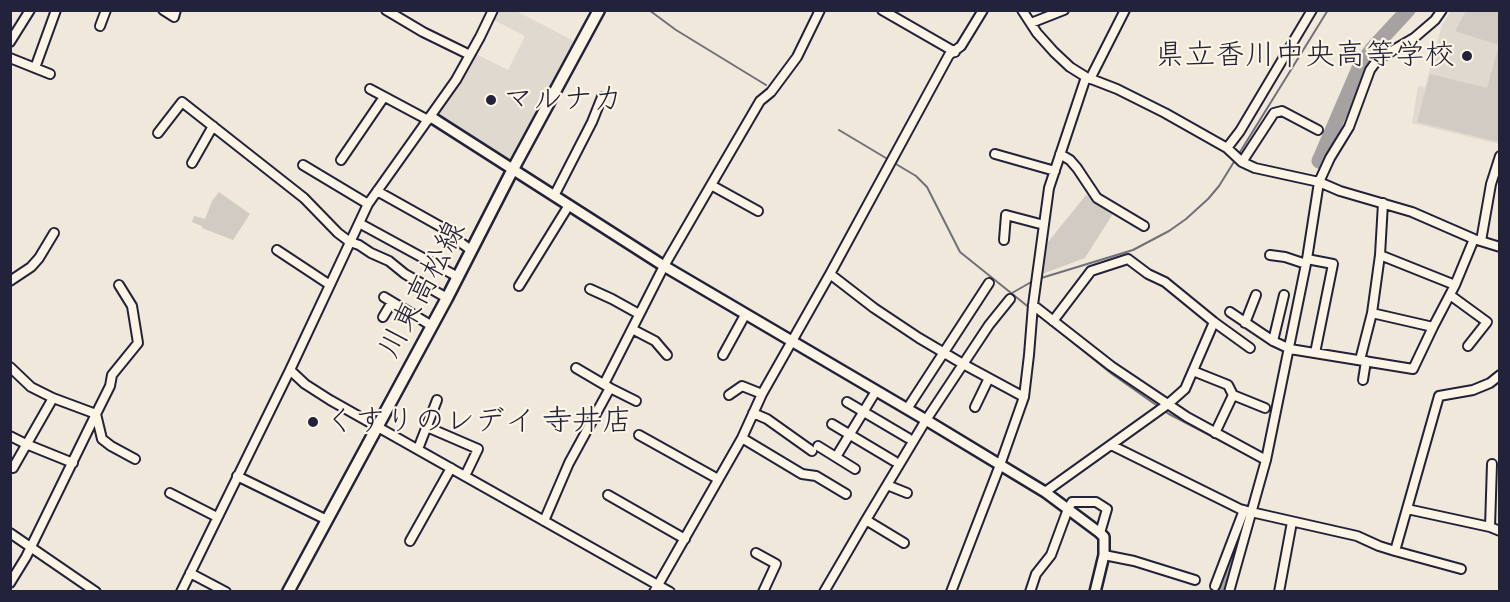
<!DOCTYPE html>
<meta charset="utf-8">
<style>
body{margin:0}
#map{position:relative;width:1510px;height:602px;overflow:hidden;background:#efe8db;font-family:Caveat,sans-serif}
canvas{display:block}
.frame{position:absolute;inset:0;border:12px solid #22223b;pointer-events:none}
</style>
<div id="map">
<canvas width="1510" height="602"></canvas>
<div class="frame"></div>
</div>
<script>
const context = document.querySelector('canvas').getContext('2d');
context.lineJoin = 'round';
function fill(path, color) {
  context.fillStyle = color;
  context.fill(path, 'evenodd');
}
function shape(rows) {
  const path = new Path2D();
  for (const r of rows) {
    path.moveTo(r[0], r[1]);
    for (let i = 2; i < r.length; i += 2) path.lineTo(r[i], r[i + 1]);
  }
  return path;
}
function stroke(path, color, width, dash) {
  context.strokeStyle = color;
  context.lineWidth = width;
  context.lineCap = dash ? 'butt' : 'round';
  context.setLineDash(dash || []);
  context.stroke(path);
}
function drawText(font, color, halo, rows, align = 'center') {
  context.font = font + ' Caveat,"Klee One",sans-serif';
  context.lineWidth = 4.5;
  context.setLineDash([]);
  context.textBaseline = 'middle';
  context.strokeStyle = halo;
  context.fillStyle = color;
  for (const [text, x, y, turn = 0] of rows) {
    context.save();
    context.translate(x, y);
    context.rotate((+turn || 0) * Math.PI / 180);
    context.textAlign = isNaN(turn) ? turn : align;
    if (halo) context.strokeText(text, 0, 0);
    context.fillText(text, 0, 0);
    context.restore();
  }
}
const built = shape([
 [496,11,516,11,578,43,514,160,508,161,440,117,440,111,474,53,508,70,525,36,492,19],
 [1451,11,1499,11,1499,144,1412,123,1418,86,1425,87,1442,25]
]);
const green = shape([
 [1466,11,1499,11,1499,45,1455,31],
 [1499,45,1499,142,1417,122,1430,74,1487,88],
 [219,192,250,214,233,240,202,228,202,226,192,222,194,216,205,219,212,201],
 [1086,195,1114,212,1085,258,1042,274,1044,247]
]);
const stream = shape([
 [649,10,676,30,766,85],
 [839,130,916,176,927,187,960,252,1031,309],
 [1038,279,1133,250,1169,231,1186,219,1208,199,1219,186,1328,10],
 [1012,293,1033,281],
 [1036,313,1112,374,1169,414,1257,460],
 [865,513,881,487],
 [854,532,860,524],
 [821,590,851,537]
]);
const river = shape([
 [1319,161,1360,66,1372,49,1408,10],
 [1224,592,1247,515]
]);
const minor = shape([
 [163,10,174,17,176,10],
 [386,10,423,32,470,55],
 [882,10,955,52],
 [1022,10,1037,33,1054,52,1070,67,1086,77,1117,89,1165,113,1227,148,1242,162,1255,168,1319,182,1340,191,1412,212,1474,239,1500,247],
 [1031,23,1064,10],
 [100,26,106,10],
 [10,42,30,10],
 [10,58,50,74],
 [35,68,56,10],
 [1090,79,1125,10],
 [370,89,428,120],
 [158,133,182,102,304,198,338,233,350,242,359,245,371,253,389,261,405,274,447,298],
 [1227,148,1240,131,1312,10],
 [995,154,1055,171],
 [1060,154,1070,160,1077,168,1097,198,1144,226],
 [341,160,384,97],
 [1242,162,1274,113,1282,111,1318,130],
 [192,163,213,126],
 [303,165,368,204],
 [711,185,758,211],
 [377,191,452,233,457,240,471,250],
 [554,196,592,122,602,97],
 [359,223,458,277],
 [1004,240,1006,215,1044,225],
 [1481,241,1491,184,1500,156],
 [277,250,330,285],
 [1270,255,1285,257,1306,264],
 [1380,255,1455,285],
 [1307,259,1333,264,1315,353],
 [830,274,874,308,919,338,963,364,1024,397],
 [10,281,31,267,39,258,54,233],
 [519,286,569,205],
 [590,289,612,299,639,314],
 [1450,295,1487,322,1468,346],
 [384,297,432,326],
 [1033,305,1111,366,1187,417,1266,460],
 [1230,312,1273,341,1290,349,1413,369,1433,327,1455,285,1474,239],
 [1372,313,1433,327],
 [383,317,392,302],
 [1053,321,1091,271,1128,259,1148,274,1165,282,1214,322,1250,348],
 [1245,323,1256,295],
 [632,329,655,341,667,355],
 [1273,341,1284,295],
 [723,355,745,315],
 [1360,360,1372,313,1380,255,1383,203],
 [10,367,31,387,53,398],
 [576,368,610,388,636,401],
 [290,370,305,384,330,400,670,592],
 [1193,371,1228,385,1233,395,1265,408],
 [1363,380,1366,361],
 [604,384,664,266,711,185,760,101,771,92,797,57,820,10],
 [729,395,742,386,762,394],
 [847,402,908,438],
 [975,407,989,378],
 [907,409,989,283],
 [753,413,767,419,812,451],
 [96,414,102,439,111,446,135,459],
 [832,424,894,461],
 [427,427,478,449,465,476],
 [1215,433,1233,395],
 [639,435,718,479],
 [10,436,26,444,73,463],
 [742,438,802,474,816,476,846,494],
 [1111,445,1240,509,1251,512,1357,536,1379,546,1395,551,1439,396,1473,390,1490,383,1500,375],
 [818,446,855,469],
 [418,449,437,400],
 [836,457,876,391],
 [10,467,13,468,53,398,96,414,110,386,112,375,138,343,132,306,119,285],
 [237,476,327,520],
 [887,485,907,493],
 [1045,492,1168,404,1185,389,1214,322],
 [170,493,217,517],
 [608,495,685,539],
 [1407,509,1490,527,1500,531],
 [866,520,904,543],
 [544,521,569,463,610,388],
 [1490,527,1492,464],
 [10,533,96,592],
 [410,541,451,468],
 [1395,551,1461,569],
 [756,553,776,564,763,592],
 [1104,555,1134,561,1195,580],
 [190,573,226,592],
 [10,583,26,557,96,414],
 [1215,586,1244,510],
 [181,592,290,370,368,204,456,80,480,37,493,10],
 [654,592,742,438,762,394,830,274,949,55,961,46,983,10],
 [824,592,866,520,926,420,989,325,1010,299],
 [951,592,1000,465,1024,397,1029,355,1033,305,1049,188,1086,77],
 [1030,592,1036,574,1051,555,1068,509,1072,502,1096,502,1107,509,1100,533],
 [1229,592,1266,460,1307,259,1319,182,1330,158,1349,127,1370,70,1378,59,1414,38,1435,20,1442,10],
 [1279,592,1292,522]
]);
const tertiary = shape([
 [431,117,664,266,926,420,1045,492,1100,533,1104,537,1104,555,1095,592]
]);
const secondary = shape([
 [288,592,447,298,513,169,599,10]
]);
const markers = [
 [1467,56,6,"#22223b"],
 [491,100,6,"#22223b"],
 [313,422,6,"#22223b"]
];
const poiNames = [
 ["県立香川中央高等学校",1455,56,"right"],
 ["マルナカ",503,100],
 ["くすりのレデイ 寺井店",325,422]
];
const streetNames = [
 ["川東高松線",423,290,-62]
];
fill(built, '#e0d9cf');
fill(green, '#d1cbc3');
stroke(stream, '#716f79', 2);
stroke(river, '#a6a2a2', 15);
stroke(minor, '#22223b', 12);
stroke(tertiary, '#22223b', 14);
stroke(secondary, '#22223b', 15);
stroke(minor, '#fcf5e5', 8);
stroke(tertiary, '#fcf5e5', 9);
stroke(secondary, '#fcf5e5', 10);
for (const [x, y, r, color] of markers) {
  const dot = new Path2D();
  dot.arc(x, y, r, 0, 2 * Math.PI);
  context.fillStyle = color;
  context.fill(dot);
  stroke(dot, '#fcf5e5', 2);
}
drawText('30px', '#22223b', '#fcf5e5', poiNames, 'left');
drawText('30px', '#22223b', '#fcf5e5', streetNames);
</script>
